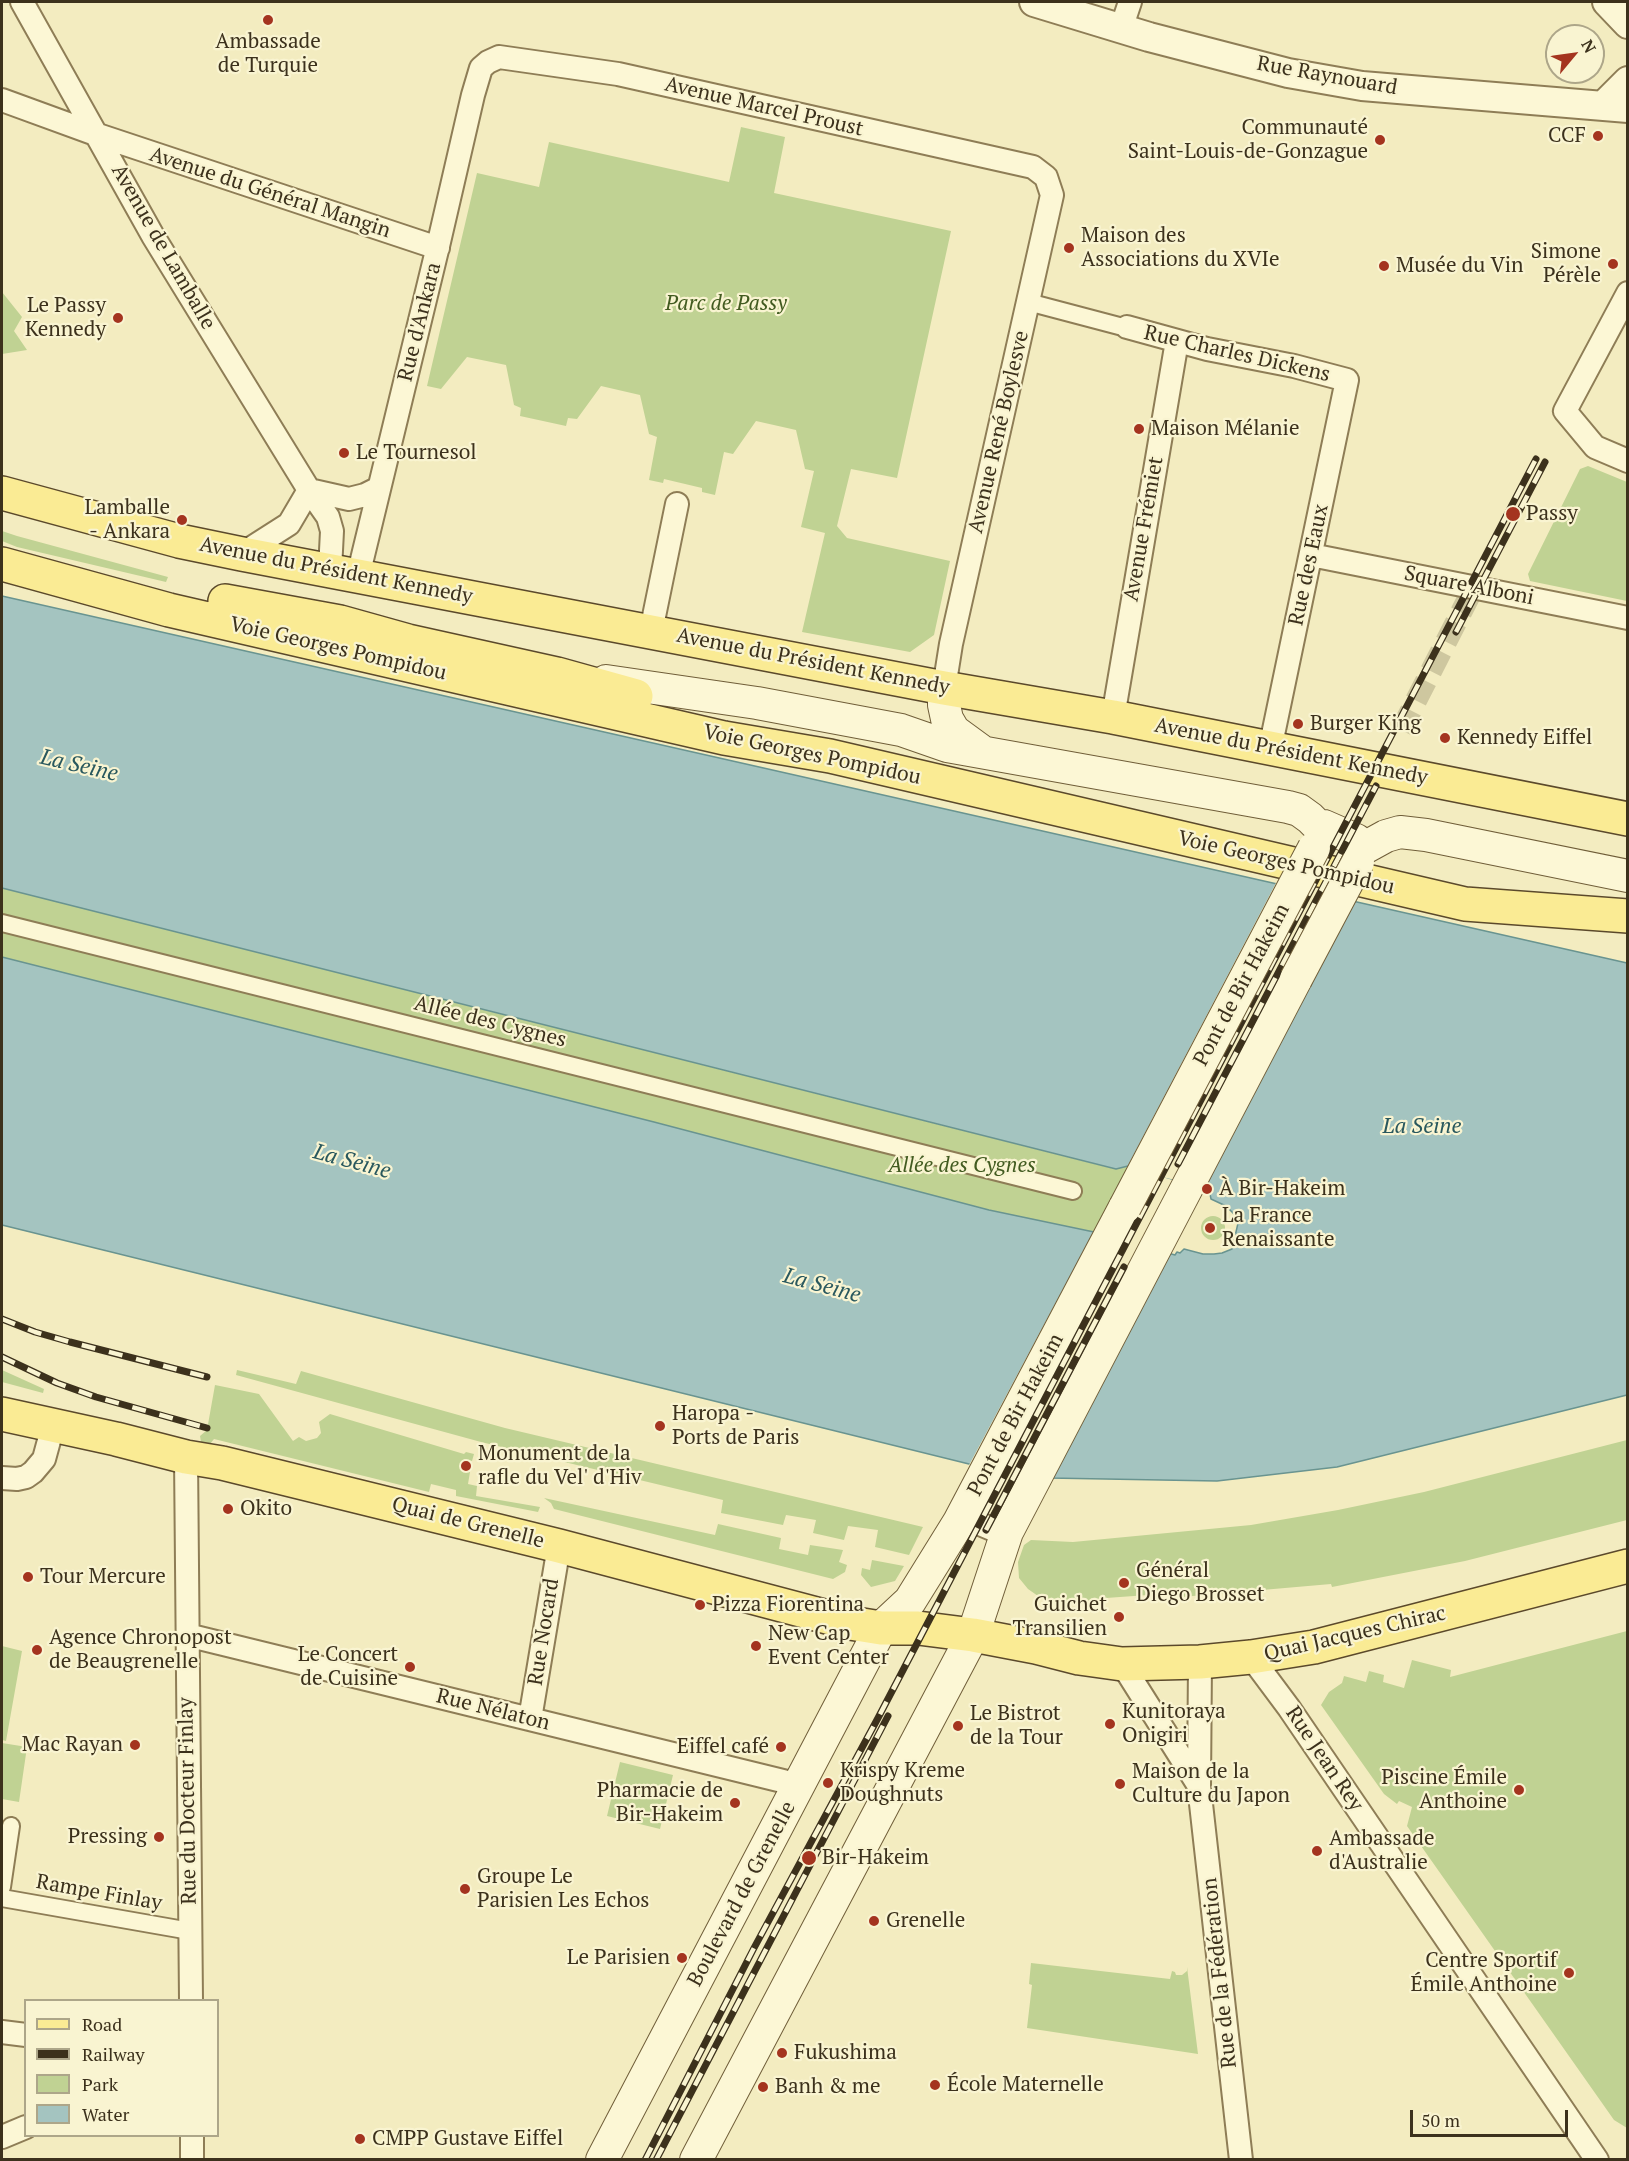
<!DOCTYPE html>
<meta charset="utf-8">
<style>
body{margin:0}
#map{position:relative;width:1629px;height:2161px;overflow:hidden;background:#f3ecc0;font-family:"PT Serif",serif}
canvas{display:block}
.frame{position:absolute;inset:0;border:3px solid #3c311c;pointer-events:none}
.legend{position:absolute;left:24px;top:1999px;width:195px;height:138px;box-sizing:border-box;background:#f9f4d1;border:2px solid #ada689;margin:0;padding:8px 10px;list-style:none;font-size:18px;color:#3c311c}
.legend li{display:flex;align-items:center;gap:12px;height:30px}
.legend b{width:30px;border:2px solid #ada689}
.north{position:absolute;left:1545px;top:24px;width:60px;height:60px;box-sizing:border-box;background:#f9f4d1;border:2px solid #ada689;border-radius:50%;rotate:61deg;font-size:16px;font-weight:700;line-height:24px;text-align:center;color:#3c311c}
.north::after{content:'';display:block;margin:auto;width:21px;height:27px;background:#a4341f;clip-path:polygon(50% 0,100% 100%,50% 72%,0 100%)}
.scale{position:absolute;left:1410px;top:2110px;width:158px;height:27px;box-sizing:border-box;border:3px solid #3c311c;border-top:0;padding-left:8px;font-size:18px;line-height:21px;white-space:nowrap;color:#3c311c;-webkit-text-stroke:4px #f9f4d1;paint-order:stroke}
</style>
<div id="map">
<canvas width="1629" height="2161"></canvas>
<div class="frame"></div>
<ul class="legend">
<li><b style="height:8px;background:#faeb94"></b>Road</li>
<li><b style="height:8px;background:#3c311c"></b>Railway</li>
<li><b style="height:16px;background:#c0d293"></b>Park</li>
<li><b style="height:16px;background:#a4c4c0"></b>Water</li>
</ul>
<div class="north">N</div>
<div class="scale">50 m</div>
</div>
<script>
const context = document.querySelector('canvas').getContext('2d');
context.lineJoin = 'round';
function fill(path, color) {
  context.fillStyle = color;
  context.fill(path, 'evenodd');
}
function shape(rows) {
  const path = new Path2D();
  for (const r of rows) {
    if (r.length === 3) {
      path.moveTo(r[0] + r[2], r[1]);
      path.arc(r[0], r[1], r[2], 0, 2 * Math.PI);
      continue;
    }
    path.moveTo(r[0], r[1]);
    for (let i = 2; i < r.length; i += 2) path.lineTo(r[i], r[i + 1]);
  }
  return path;
}
function stroke(path, color, width, dash) {
  context.strokeStyle = color;
  context.lineWidth = width;
  context.lineCap = dash ? 'butt' : 'round';
  context.setLineDash(dash || []);
  context.stroke(path);
}
function drawText(font, color, halo, rows, align = 'center') {
  context.font = font + ' "PT Serif",serif';
  context.lineWidth = 4.5;
  context.setLineDash([]);
  context.textBaseline = 'middle';
  context.strokeStyle = halo;
  context.fillStyle = color;
  for (const [text, x, y, turn = 0] of rows) {
    context.save();
    context.translate(x, y);
    context.rotate((+turn || 0) * Math.PI / 180);
    context.textAlign = isNaN(turn) ? turn : align;
    if (halo) context.strokeText(text, 0, 0);
    context.fillText(text, 0, 0);
    context.restore();
  }
}
const green = shape([
 [741,127,785,137,774,193,951,231,897,478,851,469,837,526,847,538,950,561,934,635,910,652,802,632,825,533,801,527,814,471,805,469,796,430,756,421,733,454,724,452,715,495,702,492,702,488,664,479,663,483,649,480,657,437,649,434,640,395,601,386,577,419,568,418,566,426,520,416,521,408,514,405,506,365,467,357,441,389,427,386,477,173,539,187,549,142,729,182],
 [2,292,22,317,14,331,27,350,2,354],
 [1588,466,1627,482,1627,601,1530,581,1528,574,1580,469],
 [2,531,17,536,168,577,166,582,17,547,2,541],
 [2,888,1115,1169,1128,1166,1094,1232,989,1210,654,1122,2,957],
 [1213,1228,12],
 [2,1370,44,1389,43,1393,2,1382],
 [237,1370,296,1384,301,1371,505,1428,923,1527,909,1555,875,1547,878,1530,848,1526,844,1540,813,1533,816,1520,786,1515,783,1525,721,1513,723,1500,481,1442,236,1375],
 [215,1385,259,1394,293,1441,299,1437,306,1441,317,1438,321,1433,319,1422,330,1414,464,1454,466,1452,474,1454,472,1461,464,1459,462,1469,470,1472,468,1484,477,1486,476,1496,540,1507,538,1512,456,1496,456,1490,431,1484,429,1492,214,1439,210,1444,205,1444,201,1442,200,1436,207,1430],
 [1627,1440,1627,1520,1465,1561,1332,1587,1331,1584,1170,1598,1162,1594,1106,1598,1074,1603,1055,1601,1038,1596,1028,1589,1019,1578,1018,1562,1024,1545,1031,1540,1073,1542,1251,1525,1338,1510,1424,1492],
 [544,1498,715,1535,718,1524,781,1538,779,1549,808,1555,810,1545,843,1550,839,1562,847,1565,845,1572,833,1579,554,1509,551,1503],
 [872,1560,904,1566,895,1581,871,1587,861,1575,862,1568,870,1570],
 [1627,1631,1628,1631,1627,2128,1614,2120,1407,1826,1412,1807,1399,1801,1397,1804,1384,1794,1321,1705,1329,1692,1342,1683,1344,1676,1366,1682,1369,1671,1384,1675,1383,1682,1404,1688,1412,1660,1451,1670,1450,1677],
 [2,1646,22,1651,6,1741,2,1740],
 [2,1743,27,1747,19,1802,2,1799],
 [620,1762,673,1775,660,1829,607,1816],
 [1031,1963,1170,1979,1172,1971,1175,1972,1176,1975,1182,1975,1187,1971,1187,1967,1198,2054,1027,2028,1032,1985,1029,1984]
]);
const water = shape([
 [2,596,1627,963,1627,1395,1337,1467,1217,1481,1049,1478,969,1464,2,1225,2,957,654,1122,989,1210,1094,1232,1175,1255,1177,1252,1180,1253,1184,1249,1203,1254,1214,1254,1222,1253,1232,1249,1239,1219,1226,1206,1211,1199,1210,1194,1207,1193,1209,1190,1128,1166,1116,1169,2,888,2,596]
]);
const pier = shape([
 [1277,881,1355,899,1202,1186,1126,1169],
 [1095,1229,1170,1251,1048,1481,968,1467]
]);
const minorTunnel = shape([
 [1401,730,1474,587]
]);
const pedestrian = shape([
 [1028,302,1119,326],
 [2,923,1073,1191],
 [2,1887,11,1826],
 [2,1898,190,1931]
]);
const minor = shape([
 [22,2,153,236,309,490,328,517,332,531,330,570],
 [1121,29,1130,2],
 [2,100,98,135,438,248],
 [1628,293,1565,411,1595,447,1628,461],
 [1127,327,1207,349,1294,366,1347,380,1270,749],
 [242,554,289,524,309,490,349,499,365,495,379,488],
 [1311,555,1628,618],
 [358,576,439,242,473,95,481,68,488,62,499,57,618,74,1033,167,1046,177,1052,195,951,644,944,688],
 [651,631,677,504],
 [1113,717,1177,341],
 [186,1457,191,2000],
 [2,1478,17,1479,26,1477,33,1472,44,1459,53,1426],
 [959,1522,973,1521,992,1529,1007,1532],
 [187,1635,799,1785],
 [1251,1657,1289,1708,1597,2160],
 [1200,1662,1199,1786,1241,2160],
 [1122,1664,1199,1786],
 [530,1719,559,1546],
 [2,2032,26,2035],
 [192,2136,192,2160],
 [2,2137,26,2127]
]);
const tertiary = shape([
 [1034,2,1149,37,1288,73,1362,86,1628,108],
 [1607,2,1628,24],
 [1603,106,1628,81]
]);
const secondary = shape([
 [606,681,757,703,901,730,947,746,1288,807,1299,810,1310,818,1318,826],
 [944,688,944,705,947,719,954,731,980,750],
 [1318,826,1324,826,1356,840,1366,847],
 [1366,847,1386,836,1400,832,1426,835,1628,876],
 [602,2160,881,1628,910,1601,959,1522,1125,1207],
 [696,2160,973,1635,1007,1532,1296,979]
]);
const primary = shape([
 [2,493,179,541,242,554,944,688,1113,717,1628,819],
 [2,564,169,610,724,738,830,756,1465,904,1628,916],
 [225,601,340,622,408,641,557,674,636,696],
 [2,1414,116,1439,186,1457,222,1463,559,1546,850,1623,881,1628,918,1628,973,1635,1036,1647,1079,1658,1122,1664,1200,1662,1251,1657,1314,1647,1628,1566]
]);
const rail = shape([
 [1456,632,1545,462],
 [1178,1164,1376,786],
 [2,1319,35,1332,70,1342,207,1377],
 [2,1357,57,1383,96,1397,207,1428],
 [986,1530,1124,1267],
 [645,2160,754,1948,878,1718,1536,459],
 [656,2160,888,1716]
]);
const secondaryBridge = shape([
 [1296,979,1358,862],
 [1125,1207,1314,848]
]);
const markers = [
 [268,20,6,"#a4341f"],
 [1598,136,6,"#a4341f"],
 [1380,140,6,"#a4341f"],
 [1069,248,6,"#a4341f"],
 [1613,264,6,"#a4341f"],
 [1384,266,6,"#a4341f"],
 [118,318,6,"#a4341f"],
 [1139,429,6,"#a4341f"],
 [344,453,6,"#a4341f"],
 [1513,514,8,"#a4341f"],
 [182,520,6,"#a4341f"],
 [1298,724,6,"#a4341f"],
 [1445,738,6,"#a4341f"],
 [1207,1189,6,"#a4341f"],
 [1210,1228,6,"#a4341f"],
 [660,1426,6,"#a4341f"],
 [466,1466,6,"#a4341f"],
 [228,1509,6,"#a4341f"],
 [28,1577,6,"#a4341f"],
 [1124,1583,6,"#a4341f"],
 [700,1605,6,"#a4341f"],
 [1119,1617,6,"#a4341f"],
 [756,1646,6,"#a4341f"],
 [37,1650,6,"#a4341f"],
 [410,1667,6,"#a4341f"],
 [1110,1724,6,"#a4341f"],
 [958,1726,6,"#a4341f"],
 [135,1745,6,"#a4341f"],
 [781,1747,6,"#a4341f"],
 [828,1783,6,"#a4341f"],
 [1120,1784,6,"#a4341f"],
 [1519,1790,6,"#a4341f"],
 [735,1803,6,"#a4341f"],
 [159,1837,6,"#a4341f"],
 [1317,1851,6,"#a4341f"],
 [809,1858,8,"#a4341f"],
 [465,1889,6,"#a4341f"],
 [874,1921,6,"#a4341f"],
 [682,1958,6,"#a4341f"],
 [1569,1973,6,"#a4341f"],
 [782,2053,6,"#a4341f"],
 [935,2085,6,"#a4341f"],
 [763,2087,6,"#a4341f"],
 [360,2139,6,"#a4341f"]
];
const poiNames = [
 ["Ambassade",268,42,"center"],
 ["de Turquie",268,66,"center"],
 ["Communauté",1368,128,"right"],
 ["Saint-Louis-de-Gonzague",1368,152,"right"],
 ["CCF",1586,136,"right"],
 ["Maison des",1081,236],
 ["Associations du XVIe",1081,260],
 ["Simone",1601,252,"right"],
 ["Pérèle",1601,276,"right"],
 ["Musée du Vin",1396,266],
 ["Le Passy",106,306,"right"],
 ["Kennedy",106,330,"right"],
 ["Maison Mélanie",1151,429],
 ["Le Tournesol",356,453],
 ["Lamballe",170,508,"right"],
 ["- Ankara",170,532,"right"],
 ["Passy",1526,514],
 ["Burger King",1310,724],
 ["Kennedy Eiffel",1457,738],
 ["À Bir-Hakeim",1219,1189],
 ["La France",1222,1216],
 ["Renaissante",1222,1240],
 ["Haropa -",672,1414],
 ["Ports de Paris",672,1438],
 ["Monument de la",478,1454],
 ["rafle du Vel' d'Hiv",478,1478],
 ["Okito",240,1509],
 ["Général",1136,1571],
 ["Diego Brosset",1136,1595],
 ["Tour Mercure",40,1577],
 ["Pizza Fiorentina",712,1605],
 ["Guichet",1107,1605,"right"],
 ["Transilien",1107,1629,"right"],
 ["New Cap",768,1634],
 ["Event Center",768,1658],
 ["Agence Chronopost",49,1638],
 ["de Beaugrenelle",49,1662],
 ["Le Concert",398,1655,"right"],
 ["de Cuisine",398,1679,"right"],
 ["Kunitoraya",1122,1712],
 ["Onigiri",1122,1736],
 ["Le Bistrot",970,1714],
 ["de la Tour",970,1738],
 ["Mac Rayan",123,1745,"right"],
 ["Eiffel café",769,1747,"right"],
 ["Krispy Kreme",840,1771],
 ["Doughnuts",840,1795],
 ["Maison de la",1132,1772],
 ["Culture du Japon",1132,1796],
 ["Piscine Émile",1507,1778,"right"],
 ["Anthoine",1507,1802,"right"],
 ["Pharmacie de",723,1791,"right"],
 ["Bir-Hakeim",723,1815,"right"],
 ["Pressing",147,1837,"right"],
 ["Ambassade",1329,1839],
 ["d'Australie",1329,1863],
 ["Bir-Hakeim",822,1858],
 ["Groupe Le",477,1877],
 ["Parisien Les Echos",477,1901],
 ["Grenelle",886,1921],
 ["Le Parisien",670,1958,"right"],
 ["Centre Sportif",1557,1961,"right"],
 ["Émile Anthoine",1557,1985,"right"],
 ["Fukushima",794,2053],
 ["École Maternelle",947,2085],
 ["Banh & me",775,2087],
 ["CMPP Gustave Eiffel",372,2139]
];
const streetNames = [
 ["Rue Raynouard",1327,76,10],
 ["Avenue Marcel Proust",764,107,13],
 ["Avenue du Général Mangin",270,193,18],
 ["Avenue de Lamballe",163,247,60],
 ["Rue d'Ankara",420,322,-76],
 ["Rue Charles Dickens",1237,354,13],
 ["Avenue René Boylesve",999,432,-77],
 ["Avenue Frémiet",1144,529,-80],
 ["Rue des Eaux",1309,565,-78],
 ["Avenue du Président Kennedy",336,571,11],
 ["Square Alboni",1469,586,11],
 ["Voie Georges Pompidou",338,649,13],
 ["Avenue du Président Kennedy",813,662,11],
 ["Avenue du Président Kennedy",1291,752,11],
 ["Voie Georges Pompidou",812,755,12],
 ["Voie Georges Pompidou",1286,863,13],
 ["Pont de Bir Hakeim",1242,985,-62],
 ["Allée des Cygnes",490,1022,14],
 ["Pont de Bir Hakeim",1016,1415,-62],
 ["Quai de Grenelle",468,1523,14],
 ["Rue Nocard",544,1632,-81],
 ["Quai Jacques Chirac",1355,1634,-13],
 ["Rue Nélaton",493,1710,14],
 ["Rue Jean Rey",1324,1759,56],
 ["Rue du Docteur Finlay",188,1801,-91],
 ["Rampe Finlay",99,1893,10],
 ["Boulevard de Grenelle",742,1894,-62],
 ["Rue de la Fédération",1220,1973,-96]
];
const parkNames = [
 ["Parc de Passy",726,304],
 ["Allée des Cygnes",962,1166]
];
const waterNames = [
 ["La Seine",79,766,13],
 ["La Seine",1422,1127],
 ["La Seine",352,1162,15],
 ["La Seine",822,1286,15]
];
fill(green, '#c0d293');
fill(water, '#a4c4c0');
stroke(water, '#699490', 1.5);
fill(pier, '#f3ecc0');
stroke(minorTunnel, '#cec79f', 22, [22, 11]);
stroke(pedestrian, '#8e7d56', 20);
stroke(minor, '#8e7d56', 26);
stroke(tertiary, '#8e7d56', 32);
stroke(secondary, '#705e39', 34);
stroke(primary, '#5b492b', 36);
stroke(pedestrian, '#fcf7d5', 16);
stroke(minor, '#fcf7d5', 22);
stroke(tertiary, '#fcf7d5', 28);
stroke(secondary, '#fcf7d5', 32);
stroke(primary, '#faeb94', 33);
stroke(rail, '#3c311c', 7);
stroke(rail, '#f9f4d1', 4.5, [14]);
stroke(secondaryBridge, '#705e39', 34, []);
stroke(secondaryBridge, '#fcf7d5', 32);
for (const [x, y, r, color] of markers) {
  const dot = new Path2D();
  dot.arc(x, y, r, 0, 2 * Math.PI);
  context.fillStyle = color;
  context.fill(dot);
  stroke(dot, '#f9f4d1', 2);
}
drawText('21px', '#3c311c', '#f9f4d1', poiNames, 'left');
drawText('21px', '#3c311c', '#f9f4d1', streetNames);
drawText('italic 21px', '#425b20', '#f9f4d1', parkNames);
drawText('italic 22px', '#29585e', '#f9f4d1', waterNames);
</script>
